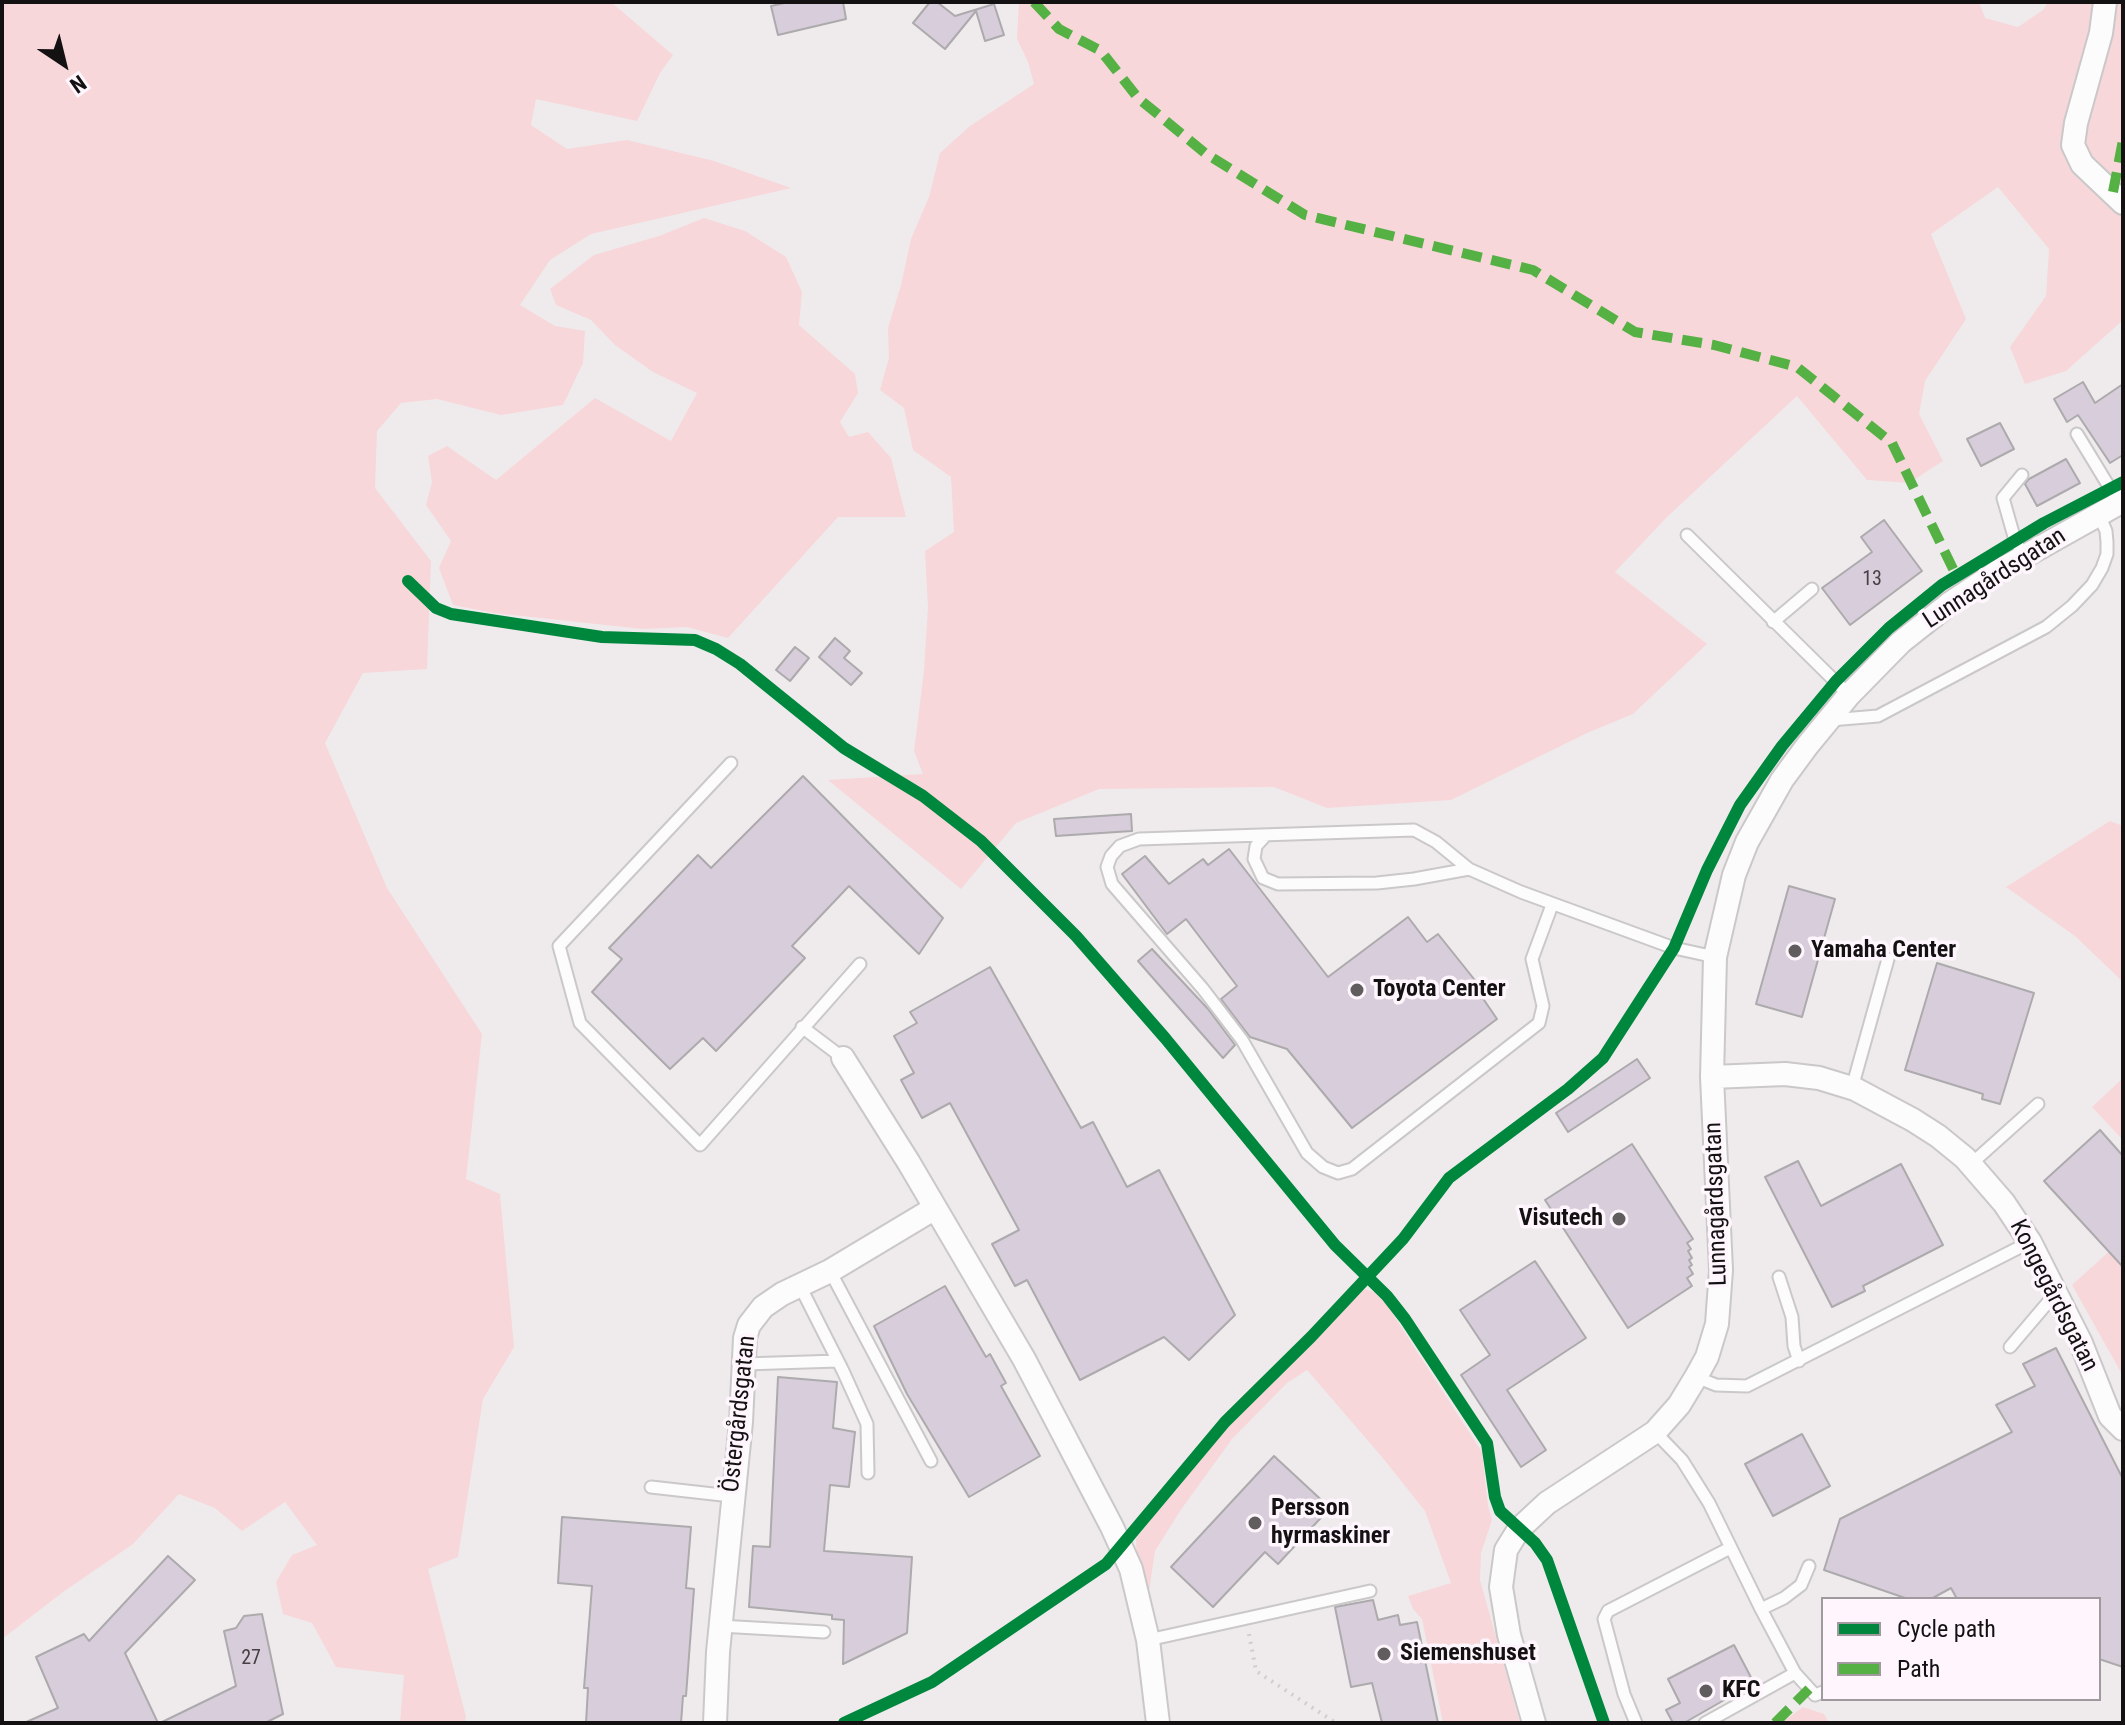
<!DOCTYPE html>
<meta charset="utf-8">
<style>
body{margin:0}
#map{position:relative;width:2125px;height:1725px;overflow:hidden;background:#efebed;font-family:"Roboto Condensed",sans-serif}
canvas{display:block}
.frame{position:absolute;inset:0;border:4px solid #141113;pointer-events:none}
.legend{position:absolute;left:1821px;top:1597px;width:280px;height:104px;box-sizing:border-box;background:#fef6fc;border:2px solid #a09a9f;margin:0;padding:10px 14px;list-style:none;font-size:24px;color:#141113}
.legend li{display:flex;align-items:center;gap:16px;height:40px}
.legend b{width:40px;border:2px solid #a09a9f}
.north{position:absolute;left:24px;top:24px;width:80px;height:80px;-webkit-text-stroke:6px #fef6fc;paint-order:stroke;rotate:145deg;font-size:22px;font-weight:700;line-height:32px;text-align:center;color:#141113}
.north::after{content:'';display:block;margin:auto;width:28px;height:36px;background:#141113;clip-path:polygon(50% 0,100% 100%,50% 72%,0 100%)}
</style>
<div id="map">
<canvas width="2125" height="1725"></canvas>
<div class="frame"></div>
<ul class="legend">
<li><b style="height:10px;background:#00873e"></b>Cycle path</li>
<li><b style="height:10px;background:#55b144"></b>Path</li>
</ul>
<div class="north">N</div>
</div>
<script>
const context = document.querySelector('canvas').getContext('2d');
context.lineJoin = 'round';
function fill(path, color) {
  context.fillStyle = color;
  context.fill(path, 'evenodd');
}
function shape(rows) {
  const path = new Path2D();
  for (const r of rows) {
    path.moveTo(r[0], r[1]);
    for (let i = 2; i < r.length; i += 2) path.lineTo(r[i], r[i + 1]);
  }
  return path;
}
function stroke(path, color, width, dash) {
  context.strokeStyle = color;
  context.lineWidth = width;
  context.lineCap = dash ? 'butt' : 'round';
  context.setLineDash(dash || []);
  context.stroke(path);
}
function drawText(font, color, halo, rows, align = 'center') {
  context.font = font + ' "Roboto Condensed",sans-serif';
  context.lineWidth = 7;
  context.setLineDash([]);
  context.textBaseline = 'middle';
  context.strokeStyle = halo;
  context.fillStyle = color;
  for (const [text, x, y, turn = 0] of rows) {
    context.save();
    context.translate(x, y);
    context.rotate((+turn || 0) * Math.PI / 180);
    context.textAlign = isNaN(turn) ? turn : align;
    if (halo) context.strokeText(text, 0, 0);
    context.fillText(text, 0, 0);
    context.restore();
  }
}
const green = shape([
 [2,2,611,2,673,55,660,73,637,121,536,99,531,125,567,149,627,140,714,161,791,188,591,234,550,260,520,305,555,326,585,331,583,363,563,405,501,415,437,399,401,403,377,431,375,488,431,561,427,669,363,673,325,743,387,888,482,1034,466,1179,500,1194,514,1347,483,1399,458,1557,428,1569,466,1717,464,1723,400,1723,404,1675,336,1667,312,1623,283,1614,276,1582,292,1555,317,1545,285,1502,242,1531,215,1508,179,1494,133,1544,63,1592,2,1639],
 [1019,2,1979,2,1985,18,2018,27,2043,10,2048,2,2123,2,2123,320,2066,371,2025,384,2010,347,2046,296,2049,249,1998,187,1931,234,1966,319,1925,381,1919,414,1943,461,1909,483,1867,480,1797,396,1667,517,1615,572,1707,644,1633,714,1587,733,1451,800,1327,808,1274,787,1099,789,1016,823,961,889,828,780,923,774,914,751,924,671,928,607,925,551,954,532,951,477,913,450,904,408,880,390,889,358,888,328,901,285,911,239,929,197,940,153,970,126,1034,84,1028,62,1017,39],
 [704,218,745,231,786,257,802,292,799,325,855,374,858,393,840,422,849,437,868,432,891,458,906,517,838,517,728,638,687,627,643,629,494,613,453,605,439,568,451,541,426,505,432,482,428,456,447,446,496,480,595,398,671,441,697,393,653,372,615,345,591,320,556,305,550,289,594,255,659,236],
 [2110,821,2123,826,2123,982,2075,936,2006,887],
 [2123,1078,2123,1140,2092,1107],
 [2123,1239,2123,1376,2072,1285],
 [1365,1289,1374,1292,1387,1305,1482,1452,1488,1506,1492,1520,1481,1553,1480,1580,1520,1723,1443,1723,1422,1619,1413,1609,1408,1596,1451,1583,1425,1511,1382,1457,1307,1370,1287,1383,1232,1439,1180,1511,1155,1551,1149,1591,1137,1566,1136,1539,1176,1486,1243,1410,1355,1296],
 [1803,1707,1824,1714,1829,1723,1781,1723]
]);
const building = shape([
 [789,2,843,2,846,19,778,35,771,6,789,2],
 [930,2,937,2,955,16,994,4,1004,35,985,41,976,11,945,49,913,23,930,2],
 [2083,382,2095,403,2123,384,2123,455,2110,463,2078,415,2067,422,2054,399,2083,382],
 [2000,423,2014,449,1981,466,1967,439,2000,423],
 [2066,459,2080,483,2037,506,2025,484,2029,479,2066,459],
 [1884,520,1922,571,1850,625,1822,588,1872,552,1861,537,1884,520],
 [835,638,850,651,844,658,862,673,851,685,819,657,835,638],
 [795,647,809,658,790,681,776,670,795,647],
 [803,776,943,918,919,954,849,886,792,946,805,958,716,1051,703,1038,670,1069,592,992,622,959,609,948,698,855,711,868,803,776],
 [1131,814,1132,831,1056,836,1054,819,1131,814],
 [1229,849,1328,977,1408,917,1427,942,1438,934,1486,994,1482,997,1497,1019,1352,1128,1287,1049,1250,1037,1221,999,1237,986,1186,919,1167,934,1122,874,1145,856,1169,884,1203,859,1208,865,1229,849],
 [1789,886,1835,899,1802,1017,1756,1004,1789,886],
 [1152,949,1208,1009,1235,1045,1223,1058,1138,961,1152,949],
 [1937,963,2034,993,2000,1104,1982,1099,1983,1094,1905,1070,1937,963],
 [990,967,1081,1128,1093,1122,1127,1187,1159,1170,1235,1315,1189,1360,1164,1337,1080,1380,1027,1280,1015,1286,992,1244,1019,1230,950,1103,922,1118,901,1080,914,1073,894,1036,917,1023,910,1012,990,967],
 [1637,1059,1650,1078,1568,1132,1556,1113,1637,1059],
 [2100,1130,2123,1156,2123,1267,2044,1181,2100,1130],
 [1632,1144,1693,1239,1687,1243,1691,1249,1688,1251,1692,1258,1689,1260,1692,1265,1689,1267,1693,1274,1687,1278,1692,1286,1628,1328,1545,1200,1632,1144],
 [1798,1161,1821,1206,1901,1164,1943,1245,1863,1286,1865,1291,1832,1307,1765,1177,1798,1161],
 [1535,1261,1586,1338,1507,1390,1546,1450,1521,1467,1461,1375,1490,1355,1460,1310,1535,1261],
 [945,1286,986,1357,990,1354,1006,1383,1001,1386,1040,1456,969,1497,907,1394,874,1326,945,1286],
 [2056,1348,2123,1479,2123,1667,2099,1659,2099,1599,1957,1599,1951,1588,1931,1599,1908,1599,1824,1570,1840,1519,2012,1432,1996,1405,2035,1386,2023,1364,2056,1348],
 [778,1377,837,1382,833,1428,855,1432,849,1487,830,1485,824,1551,912,1557,907,1633,843,1664,844,1620,832,1619,832,1615,749,1607,753,1546,770,1547,778,1377],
 [1802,1434,1830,1486,1773,1516,1745,1464,1802,1434],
 [1274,1456,1330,1508,1278,1564,1265,1552,1213,1607,1171,1567,1274,1456],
 [562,1517,691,1527,686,1588,694,1589,686,1696,683,1696,681,1723,586,1723,588,1688,584,1688,592,1586,558,1583,562,1517],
 [168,1556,195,1580,125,1653,158,1723,24,1723,58,1708,36,1657,84,1634,89,1641,168,1556],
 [1373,1600,1378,1620,1398,1615,1400,1625,1417,1622,1438,1723,1382,1723,1372,1683,1351,1687,1335,1607,1373,1600],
 [262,1614,283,1714,265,1723,160,1723,236,1686,224,1631,236,1628,244,1616,262,1614],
 [1734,1645,1754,1683,1684,1723,1673,1723,1666,1710,1680,1703,1668,1679,1734,1645]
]);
const path = shape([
 [1249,1634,1256,1671,1336,1723]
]);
const service = shape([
 [2077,434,2119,503],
 [2022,475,2003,498,2015,540,2023,555],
 [1687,535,1849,695],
 [1773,622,1812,589],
 [1830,720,1878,716,2046,627,2072,606,2092,585,2102,568,2107,554,2107,542,2106,531,2099,515],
 [731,763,559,946,580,1023,700,1145,860,964],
 [1266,835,1256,846,1254,859,1263,878,1278,884,1377,883,1414,879,1469,869],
 [1552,905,1532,959,1543,1006,1539,1023,1352,1169,1338,1173,1323,1167,1307,1153,1242,1040,1203,989,1112,884,1107,867,1111,856,1120,846,1139,839,1414,830,1436,842,1469,869,1521,892,1674,948,1715,957],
 [802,1027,843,1058],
 [1852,1088,1888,959],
 [1971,1164,2038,1104],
 [830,1271,931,1461],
 [1779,1277,1792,1317,1794,1346,1799,1361],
 [800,1286,843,1371,867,1424,868,1473],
 [2010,1347,2055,1294],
 [744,1364,838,1361],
 [1696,1377,1716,1385,1747,1386,2030,1242],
 [1655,1432,1682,1460,1709,1503,1761,1609,1784,1598,1801,1585,1809,1566],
 [651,1487,731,1496],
 [1761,1609,1795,1673,1815,1695,1823,1692],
 [720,1626,824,1632],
 [1148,1640,1370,1591],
 [1636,1723,1624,1694,1604,1619,1608,1611,1730,1548],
 [1705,1723,1795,1673]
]);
const minor = shape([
 [2105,2,2101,33,2076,123,2073,145,2082,164,2123,203],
 [843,1058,909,1163,1024,1359,1112,1527,1131,1569,1148,1640,1158,1723],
 [1712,1077,1785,1074,1819,1078,1855,1089,1913,1120,1938,1136,1965,1158,2004,1203,2030,1242,2081,1343,2110,1416,2123,1429],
 [715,1723,718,1652,741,1422,745,1338,749,1325,763,1307,782,1294,830,1271,935,1208],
 [1534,1723,1509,1635,1501,1587,1506,1550,1519,1529,1547,1503,1655,1432,1679,1405,1696,1377,1707,1357,1717,1324,1721,1270,1712,1077,1715,957,1734,875,1747,842,1782,780,1807,746,1849,695,1901,642,1949,604,2000,570,2123,501]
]);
const quiet = shape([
 [1034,2,1059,29,1101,51,1138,98,1205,153,1305,215,1533,270,1635,332,1714,345,1797,367,1892,443,1956,575],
 [2113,192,2123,140],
 [1775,1723,1809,1689]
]);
const cycleway = shape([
 [408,581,436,608,451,614,602,637,695,640,716,649,740,664,844,748,923,796,981,841,1076,936,1165,1038,1335,1245,1387,1296,1405,1319,1487,1443,1495,1497,1500,1511,1535,1543,1547,1560,1604,1723],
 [844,1723,932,1682,1106,1564,1225,1422,1311,1337,1403,1239,1449,1178,1568,1089,1603,1058,1674,948,1707,870,1740,805,1782,746,1836,681,1889,628,1942,585,2044,523,2123,482]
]);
const markers = [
 [1795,951,8,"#615d5f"],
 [1357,990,8,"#615d5f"],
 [1619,1219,8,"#615d5f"],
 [1255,1523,8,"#615d5f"],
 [1384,1654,8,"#615d5f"],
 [1706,1691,8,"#615d5f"]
];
const numberNames = [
 ["13",1872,580],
 ["27",251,1659]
];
const streetNames = [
 ["Lunnagårdsgatan",1995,579,-33],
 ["Lunnagårdsgatan",1717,1204,-92],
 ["Kongegårdsgatan",2053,1296,63],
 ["Östergårdsgatan",740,1414,-84]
];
const poiNames = [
 ["Yamaha Center",1811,951],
 ["Toyota Center",1373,990],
 ["Visutech",1603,1219,"right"],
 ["Persson",1271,1509],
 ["hyrmaskiner",1271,1537],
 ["Siemenshuset",1400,1654],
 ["KFC",1722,1691]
];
fill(green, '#f7d7d9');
fill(building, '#d8cdda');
stroke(building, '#acaaac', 2);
stroke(service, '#cac8c9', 15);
stroke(minor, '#cac8c9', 26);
stroke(path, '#cfcece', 4, [2, 6]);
stroke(service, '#fdfcfc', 11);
stroke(minor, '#fdfcfc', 22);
stroke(quiet, '#55b144', 10, [20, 10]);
stroke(cycleway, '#00873e', 12);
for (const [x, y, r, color] of markers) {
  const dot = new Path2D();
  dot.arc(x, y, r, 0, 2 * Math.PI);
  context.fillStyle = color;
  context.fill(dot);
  stroke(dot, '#fef6fc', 3);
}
drawText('20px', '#454045', null, numberNames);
drawText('24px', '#141113', '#fef6fc', streetNames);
drawText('bold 24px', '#141113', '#fef6fc', poiNames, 'left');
</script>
